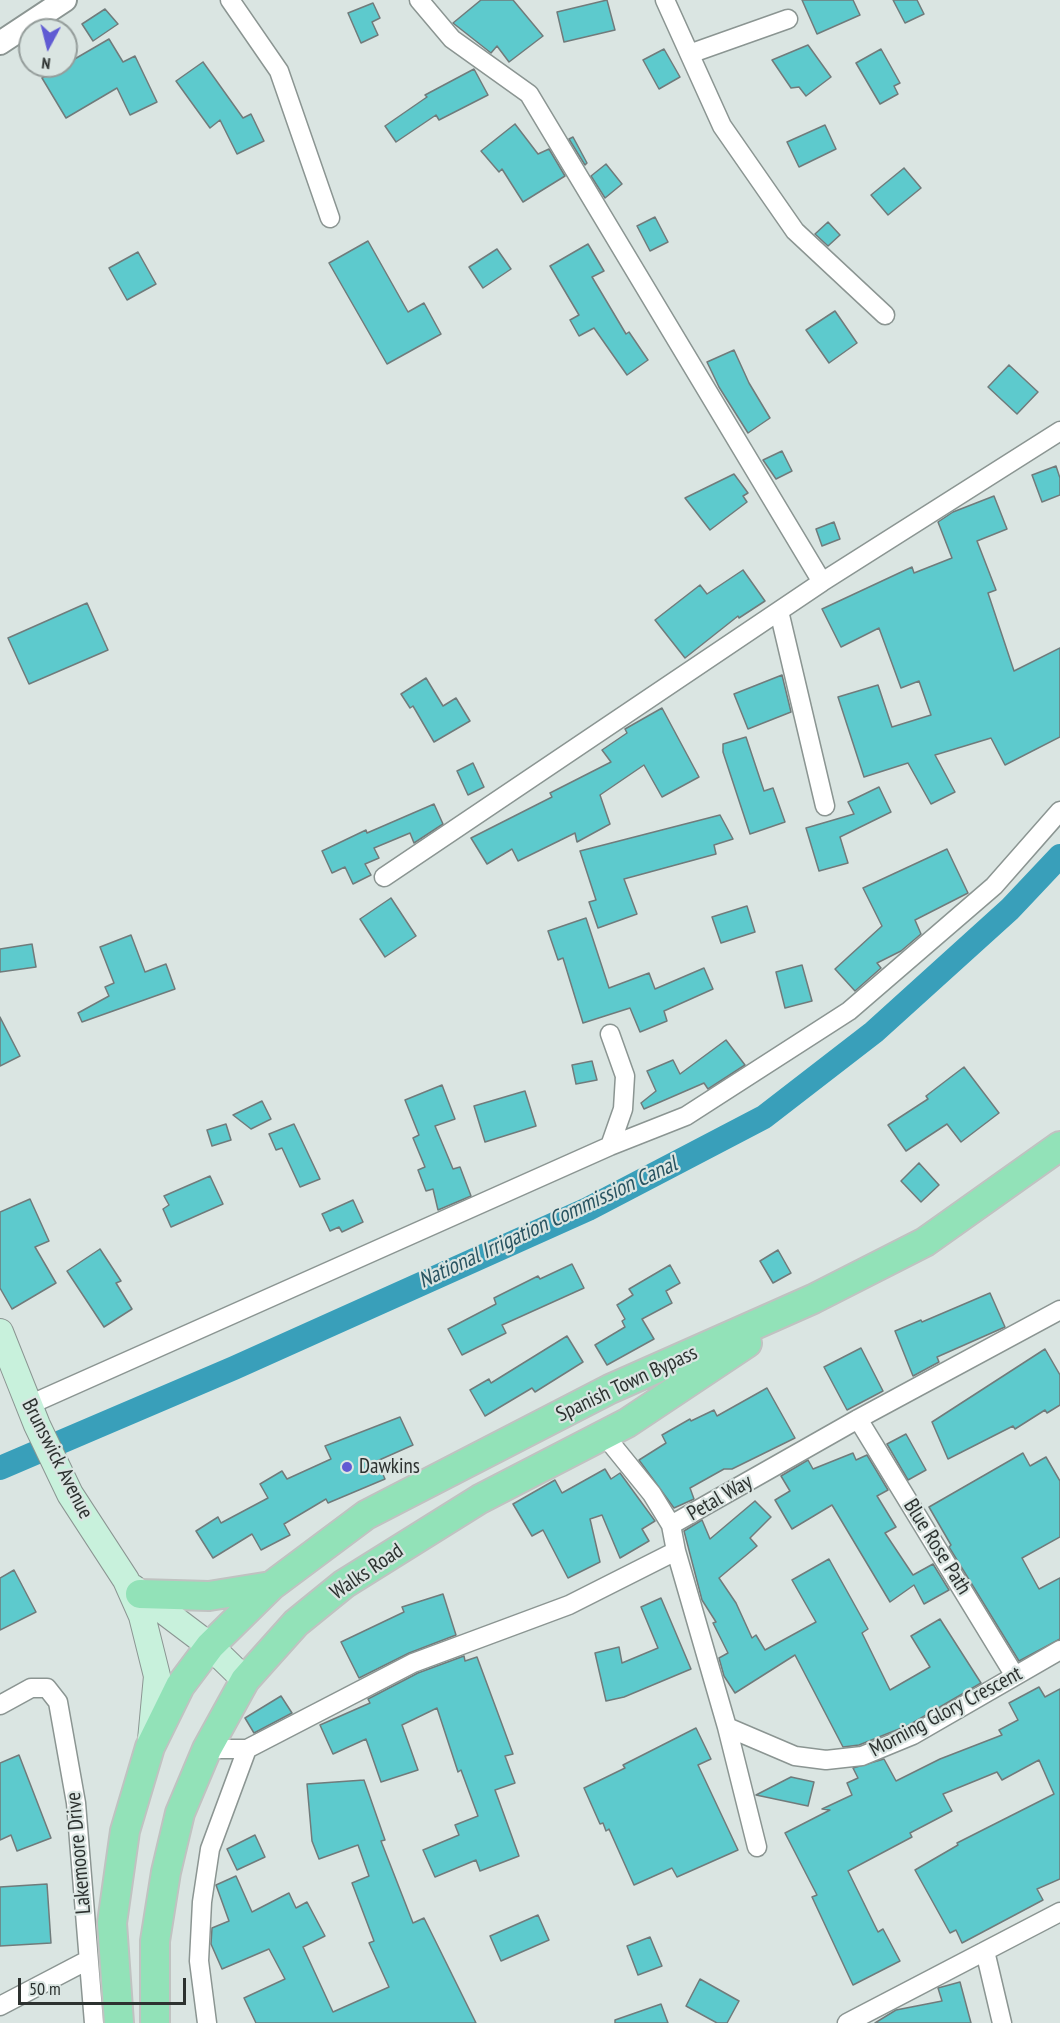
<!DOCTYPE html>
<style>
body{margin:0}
#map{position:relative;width:1060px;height:2023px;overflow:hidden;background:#dae5e2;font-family:"PT Sans Narrow",sans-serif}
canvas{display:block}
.north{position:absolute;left:18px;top:18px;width:60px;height:60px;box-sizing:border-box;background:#dae5e2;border:2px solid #959d9b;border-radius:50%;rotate:187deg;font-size:16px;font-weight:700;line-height:24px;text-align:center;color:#2d3230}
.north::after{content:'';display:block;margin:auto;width:21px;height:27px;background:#605bd3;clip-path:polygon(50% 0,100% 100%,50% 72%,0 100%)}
.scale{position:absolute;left:18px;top:1978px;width:168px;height:27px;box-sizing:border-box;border:3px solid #2d3230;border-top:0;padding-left:8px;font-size:18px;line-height:21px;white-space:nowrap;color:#2d3230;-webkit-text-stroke:4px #dae5e2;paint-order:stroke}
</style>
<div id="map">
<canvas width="1060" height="2023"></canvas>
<div class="north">N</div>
<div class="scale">50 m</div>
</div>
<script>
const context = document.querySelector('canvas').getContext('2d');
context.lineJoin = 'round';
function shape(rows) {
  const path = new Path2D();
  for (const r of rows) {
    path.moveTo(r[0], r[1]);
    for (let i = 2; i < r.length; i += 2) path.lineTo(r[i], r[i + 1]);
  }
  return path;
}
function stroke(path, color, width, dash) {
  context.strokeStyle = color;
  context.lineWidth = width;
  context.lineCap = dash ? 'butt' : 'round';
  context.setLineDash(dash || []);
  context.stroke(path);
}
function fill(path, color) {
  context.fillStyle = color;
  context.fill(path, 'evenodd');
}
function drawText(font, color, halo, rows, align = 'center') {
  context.font = font + ' "PT Sans Narrow",sans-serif';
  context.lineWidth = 4.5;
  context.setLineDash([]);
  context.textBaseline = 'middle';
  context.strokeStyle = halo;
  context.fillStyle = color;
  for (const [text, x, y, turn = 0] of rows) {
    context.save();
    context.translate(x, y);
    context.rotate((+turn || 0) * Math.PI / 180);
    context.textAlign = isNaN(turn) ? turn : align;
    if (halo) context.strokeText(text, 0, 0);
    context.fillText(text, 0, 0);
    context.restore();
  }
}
const canal = shape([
 [0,1468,234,1368,588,1209,764,1117,874,1032,1010,909,1060,856]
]);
const building = shape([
 [481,0,513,0,543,36,509,62,497,46,491,53,453,23,481,0],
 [607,0,615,30,564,42,557,12,607,0],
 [802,0,853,0,860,15,817,34,802,0],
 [893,0,917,0,924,14,905,23,893,0],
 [373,3,380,18,372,22,378,35,361,43,348,13,373,3],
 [105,9,118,24,93,41,82,24,105,9],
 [109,39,123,62,135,56,157,102,130,115,117,88,66,118,42,78,109,39],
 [808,45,831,77,806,96,799,87,791,88,772,60,808,45],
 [664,49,680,77,659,89,643,60,664,49],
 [881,49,900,83,894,86,898,94,880,104,856,63,881,49],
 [203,62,243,118,251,114,264,141,237,154,220,120,210,128,176,81,203,62],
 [474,69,488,95,439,120,436,115,396,142,385,126,427,97,425,95,474,69],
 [515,124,538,154,549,149,565,176,523,202,502,169,499,172,481,151,515,124],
 [825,125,836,149,799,167,787,142,825,125],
 [573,137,587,163,585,165,569,139,573,137],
 [606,164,622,184,605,198,591,176,606,164],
 [904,168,921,188,888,215,871,195,904,168],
 [655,217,668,242,650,251,637,226,655,217],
 [828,222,840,235,828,246,815,234,828,222],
 [368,241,408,312,424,303,441,334,387,364,329,263,368,241],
 [588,244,604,271,592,277,626,334,629,332,648,360,627,375,594,328,579,336,570,320,579,315,550,266,588,244],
 [497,249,511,269,483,288,469,267,497,249],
 [138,252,156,284,127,300,109,268,138,252],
 [835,311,857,343,829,363,806,330,835,311],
 [734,350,749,383,770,418,748,433,719,387,707,362,734,350],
 [1009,365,1038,392,1017,414,988,387,1009,365],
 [782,451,792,471,776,479,763,460,782,451],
 [1056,466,1060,478,1060,495,1042,502,1032,475,1056,466],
 [734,474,748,493,743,496,747,502,710,530,685,498,734,474],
 [994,496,1007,529,977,541,996,590,988,593,1014,671,1060,648,1060,737,1005,765,991,738,935,755,955,792,931,804,908,763,864,777,838,697,878,685,892,727,931,715,919,681,901,688,879,628,841,647,822,609,912,567,914,573,952,558,938,522,953,512,994,496],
 [834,522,840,539,822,546,816,529,834,522],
 [743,570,765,601,739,618,738,616,685,658,655,620,700,585,707,594,743,570],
 [87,603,108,650,29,684,8,638,87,603],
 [782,675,791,712,748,729,734,694,782,675],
 [426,678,443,706,456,698,470,721,434,742,413,706,410,708,401,694,426,678],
 [662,708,699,777,662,797,644,765,600,795,610,824,577,842,575,833,518,861,512,849,487,864,471,838,552,797,550,793,611,762,602,750,627,733,625,729,662,708],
 [746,737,764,791,773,788,785,822,750,834,723,752,723,744,746,737],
 [473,763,484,787,468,795,457,771,473,763],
 [879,787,891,812,840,837,848,863,819,871,806,828,854,814,848,802,879,787],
 [434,804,443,824,414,843,410,833,374,848,379,858,365,864,371,875,353,884,345,867,332,873,322,851,366,830,367,833,434,804],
 [720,815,733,839,714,845,716,854,624,879,637,914,598,928,589,902,596,900,580,851,720,815],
 [947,849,968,893,915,920,921,934,901,951,877,963,881,968,855,991,835,969,882,926,863,888,947,849],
 [391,898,416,936,385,957,360,919,391,898],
 [747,906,755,932,721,943,712,917,747,906],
 [586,918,609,988,649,973,655,989,704,968,713,989,664,1011,667,1021,640,1032,630,1008,583,1023,563,958,558,960,548,931,586,918],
 [131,935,145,972,166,964,175,989,82,1022,78,1013,109,996,105,987,114,983,100,947,131,935],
 [32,944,36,967,0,972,0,949,32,944],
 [802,965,812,1001,785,1008,776,972,802,965],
 [0,1017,20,1056,0,1066,0,1017],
 [726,1040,745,1065,708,1089,704,1083,644,1109,641,1103,656,1091,647,1071,673,1060,680,1074,726,1040],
 [592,1061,597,1080,576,1084,572,1065,592,1061],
 [964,1067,999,1113,961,1142,947,1124,906,1151,888,1125,928,1099,926,1096,964,1067],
 [442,1085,455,1119,435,1126,453,1169,460,1167,471,1196,438,1210,433,1189,426,1191,418,1170,425,1167,413,1138,419,1135,405,1100,442,1085],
 [525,1091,536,1126,485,1142,474,1106,525,1091],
 [262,1101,271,1119,251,1129,233,1115,262,1101],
 [226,1124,231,1140,212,1146,207,1130,226,1124],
 [294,1124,320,1179,300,1187,282,1148,276,1150,269,1134,294,1124],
 [919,1163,939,1185,921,1202,901,1181,919,1163],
 [210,1176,223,1204,171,1227,163,1209,169,1205,164,1196,210,1176],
 [30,1199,49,1241,35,1247,56,1283,12,1309,0,1288,0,1212,30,1199],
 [353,1200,363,1222,342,1232,339,1227,330,1231,322,1214,353,1200],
 [100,1249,121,1281,116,1283,132,1309,104,1327,67,1271,100,1249],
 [778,1250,791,1273,773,1283,760,1261,778,1250],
 [572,1264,584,1288,502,1325,506,1333,462,1355,448,1329,496,1304,494,1298,538,1276,540,1279,572,1264],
 [670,1265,680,1283,666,1291,672,1303,642,1319,654,1339,607,1365,595,1345,625,1327,622,1321,625,1319,617,1305,633,1295,629,1289,670,1265],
 [990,1293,1005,1327,937,1357,939,1362,913,1376,895,1331,921,1320,922,1322,990,1293],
 [567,1336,583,1362,535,1392,532,1388,485,1416,470,1390,489,1379,491,1383,567,1336],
 [861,1348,883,1391,847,1410,824,1367,861,1348],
 [1045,1349,1060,1375,1060,1405,1047,1413,1045,1410,1015,1429,1013,1426,948,1459,932,1422,1045,1349],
 [767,1388,795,1438,732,1469,724,1469,690,1488,694,1499,674,1508,639,1460,666,1443,662,1435,690,1419,691,1421,714,1410,717,1416,767,1388],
 [400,1417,413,1445,377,1461,385,1479,328,1503,326,1499,284,1524,290,1535,261,1550,252,1534,213,1558,196,1531,218,1517,221,1523,268,1498,260,1484,282,1471,287,1479,331,1459,325,1446,400,1417],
 [906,1434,926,1470,908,1480,887,1444,906,1434],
 [853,1453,856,1460,867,1455,888,1490,877,1496,896,1527,885,1533,913,1575,933,1564,949,1590,924,1604,914,1585,890,1602,832,1505,792,1529,775,1500,790,1491,781,1476,808,1460,813,1469,853,1453],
 [1023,1453,1030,1466,1046,1457,1060,1481,1060,1537,1022,1558,1039,1589,1060,1578,1060,1639,1019,1661,949,1547,951,1545,929,1507,1023,1453],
 [605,1469,611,1479,620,1473,655,1521,642,1529,649,1541,620,1558,602,1515,590,1519,600,1562,568,1578,543,1530,532,1536,513,1504,555,1480,562,1493,605,1469],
 [755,1501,771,1517,750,1538,757,1546,719,1578,736,1603,752,1638,756,1635,765,1650,816,1622,792,1580,829,1559,868,1629,862,1633,890,1690,930,1667,911,1636,940,1619,981,1683,909,1725,859,1745,843,1747,795,1655,735,1693,724,1676,719,1658,728,1653,713,1623,716,1622,702,1600,684,1531,702,1520,710,1539,755,1501],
 [14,1570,36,1612,0,1630,0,1578,14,1570],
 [443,1594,456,1635,409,1653,359,1678,341,1642,404,1612,402,1607,443,1594],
 [661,1598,691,1669,624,1697,606,1701,595,1653,619,1647,622,1663,658,1648,641,1607,661,1598],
 [464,1656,465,1661,477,1657,513,1754,505,1756,515,1783,495,1790,519,1856,480,1871,476,1860,435,1877,423,1850,459,1835,455,1825,478,1816,461,1770,458,1772,437,1708,402,1725,418,1770,381,1782,366,1739,333,1754,320,1725,370,1703,368,1699,418,1673,464,1656],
 [1039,1687,1045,1697,1060,1689,1060,1879,1037,1889,1043,1900,962,1943,956,1930,950,1933,915,1870,958,1845,957,1843,1054,1794,1039,1760,1002,1780,997,1772,943,1794,952,1811,910,1833,912,1837,848,1871,878,1932,883,1929,900,1961,853,1985,812,1897,817,1895,785,1833,830,1810,822,1809,852,1795,847,1783,858,1778,853,1768,884,1759,896,1781,940,1759,1002,1735,999,1730,1018,1720,1009,1703,1039,1687],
 [281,1696,292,1713,254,1733,245,1718,281,1696],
 [696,1728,711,1759,698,1765,738,1850,677,1877,672,1868,634,1885,609,1829,606,1831,603,1823,600,1824,584,1788,625,1768,623,1765,696,1728],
 [19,1755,51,1838,17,1851,11,1835,0,1840,0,1763,19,1755],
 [791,1777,814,1782,808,1806,756,1795,791,1777],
 [364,1780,385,1840,381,1841,413,1923,424,1918,476,2023,256,2023,244,1998,285,1979,269,1949,222,1969,211,1944,212,1928,229,1921,216,1885,236,1876,252,1912,289,1893,296,1908,307,1902,325,1936,303,1947,333,2012,389,1987,369,1943,374,1941,352,1883,369,1876,358,1845,319,1859,312,1841,307,1784,364,1780],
 [255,1835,265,1857,237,1870,227,1849,255,1835],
 [47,1884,51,1943,0,1946,0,1887,47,1884],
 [538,1915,549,1940,501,1961,490,1936,538,1915],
 [650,1937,662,1966,638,1975,627,1946,650,1937],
 [700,1979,739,2001,727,2023,717,2023,686,2006,700,1979],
 [960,1982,971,2023,875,2023,896,2010,942,2001,938,1988,960,1982],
 [661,2004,668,2023,615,2023,615,2020,661,2004]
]);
const minor = shape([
 [230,0,279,71,330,218],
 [419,0,452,39,529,94,822,582],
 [665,0,722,126,795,231,885,315],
 [692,53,788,19],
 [779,611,825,806],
 [384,877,822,582,1060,431],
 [610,1146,623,1109,625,1076,610,1034],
 [29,1405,610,1146,686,1116,849,1011,994,886,1060,811],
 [858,1419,1015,1676],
 [605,1436,652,1494,671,1525,676,1551,727,1727,757,1847],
 [671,1525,858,1419,1060,1310],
 [0,1705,31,1688,47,1688,58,1702,76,1803,94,2023],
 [727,1727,795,1756,826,1760,862,1756,913,1735,1060,1650],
 [207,1749,247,1749,413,1663,569,1605,676,1551],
 [985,1951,1002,2023],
 [0,2006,88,1960],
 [207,2023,199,1961,202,1902,210,1849,247,1749],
 [847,2023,1060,1912]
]);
const tertiary = shape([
 [0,43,65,0]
]);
const secondary = shape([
 [0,1332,37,1425,70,1494,126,1580,142,1616,157,1676,151,1740],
 [132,1587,210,1646,245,1680]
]);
const primary = shape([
 [140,1594,209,1596,271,1586],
 [119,2023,112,1923,125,1831,150,1747,180,1686,210,1646,271,1586,366,1515,610,1389,813,1299,925,1242,1060,1146],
 [155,2023,155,1941,166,1872,180,1813,207,1749,245,1680,296,1623,344,1584,480,1499,627,1423,747,1343]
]);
const markers = [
 [347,1467,6,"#605bd3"]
];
const streetNames = [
 ["Spanish Town Bypass",627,1384,-25],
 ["Brunswick Avenue",57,1459,63],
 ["Petal Way",720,1498,-30],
 ["Blue Rose Path",937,1547,58],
 ["Walks Road",367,1572,-34],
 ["Morning Glory Crescent",946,1712,-28],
 ["Lakemoore Drive",79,1853,-95]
];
const poiNames = [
 ["Dawkins",359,1467]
];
const waterNames = [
 ["National Irrigation Commission Canal",548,1223,-25]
];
stroke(canal, '#399fba', 24);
fill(building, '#5dcacd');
stroke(building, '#707b7b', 1.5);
stroke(minor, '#8b9592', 21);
stroke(tertiary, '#8b9592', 26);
stroke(secondary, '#8b9592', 28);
stroke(primary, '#c0c2c1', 32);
stroke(minor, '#fff', 18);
stroke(tertiary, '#fff', 22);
stroke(secondary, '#c8f1dc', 26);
stroke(primary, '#92e2b8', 28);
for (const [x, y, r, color] of markers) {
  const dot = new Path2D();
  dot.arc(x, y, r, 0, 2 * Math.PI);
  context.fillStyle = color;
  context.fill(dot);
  stroke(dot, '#dae5e2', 2);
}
drawText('21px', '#2d3230', '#dae5e2', streetNames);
drawText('21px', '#2d3230', '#dae5e2', poiNames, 'left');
drawText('italic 22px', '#285360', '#dae5e2', waterNames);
</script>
